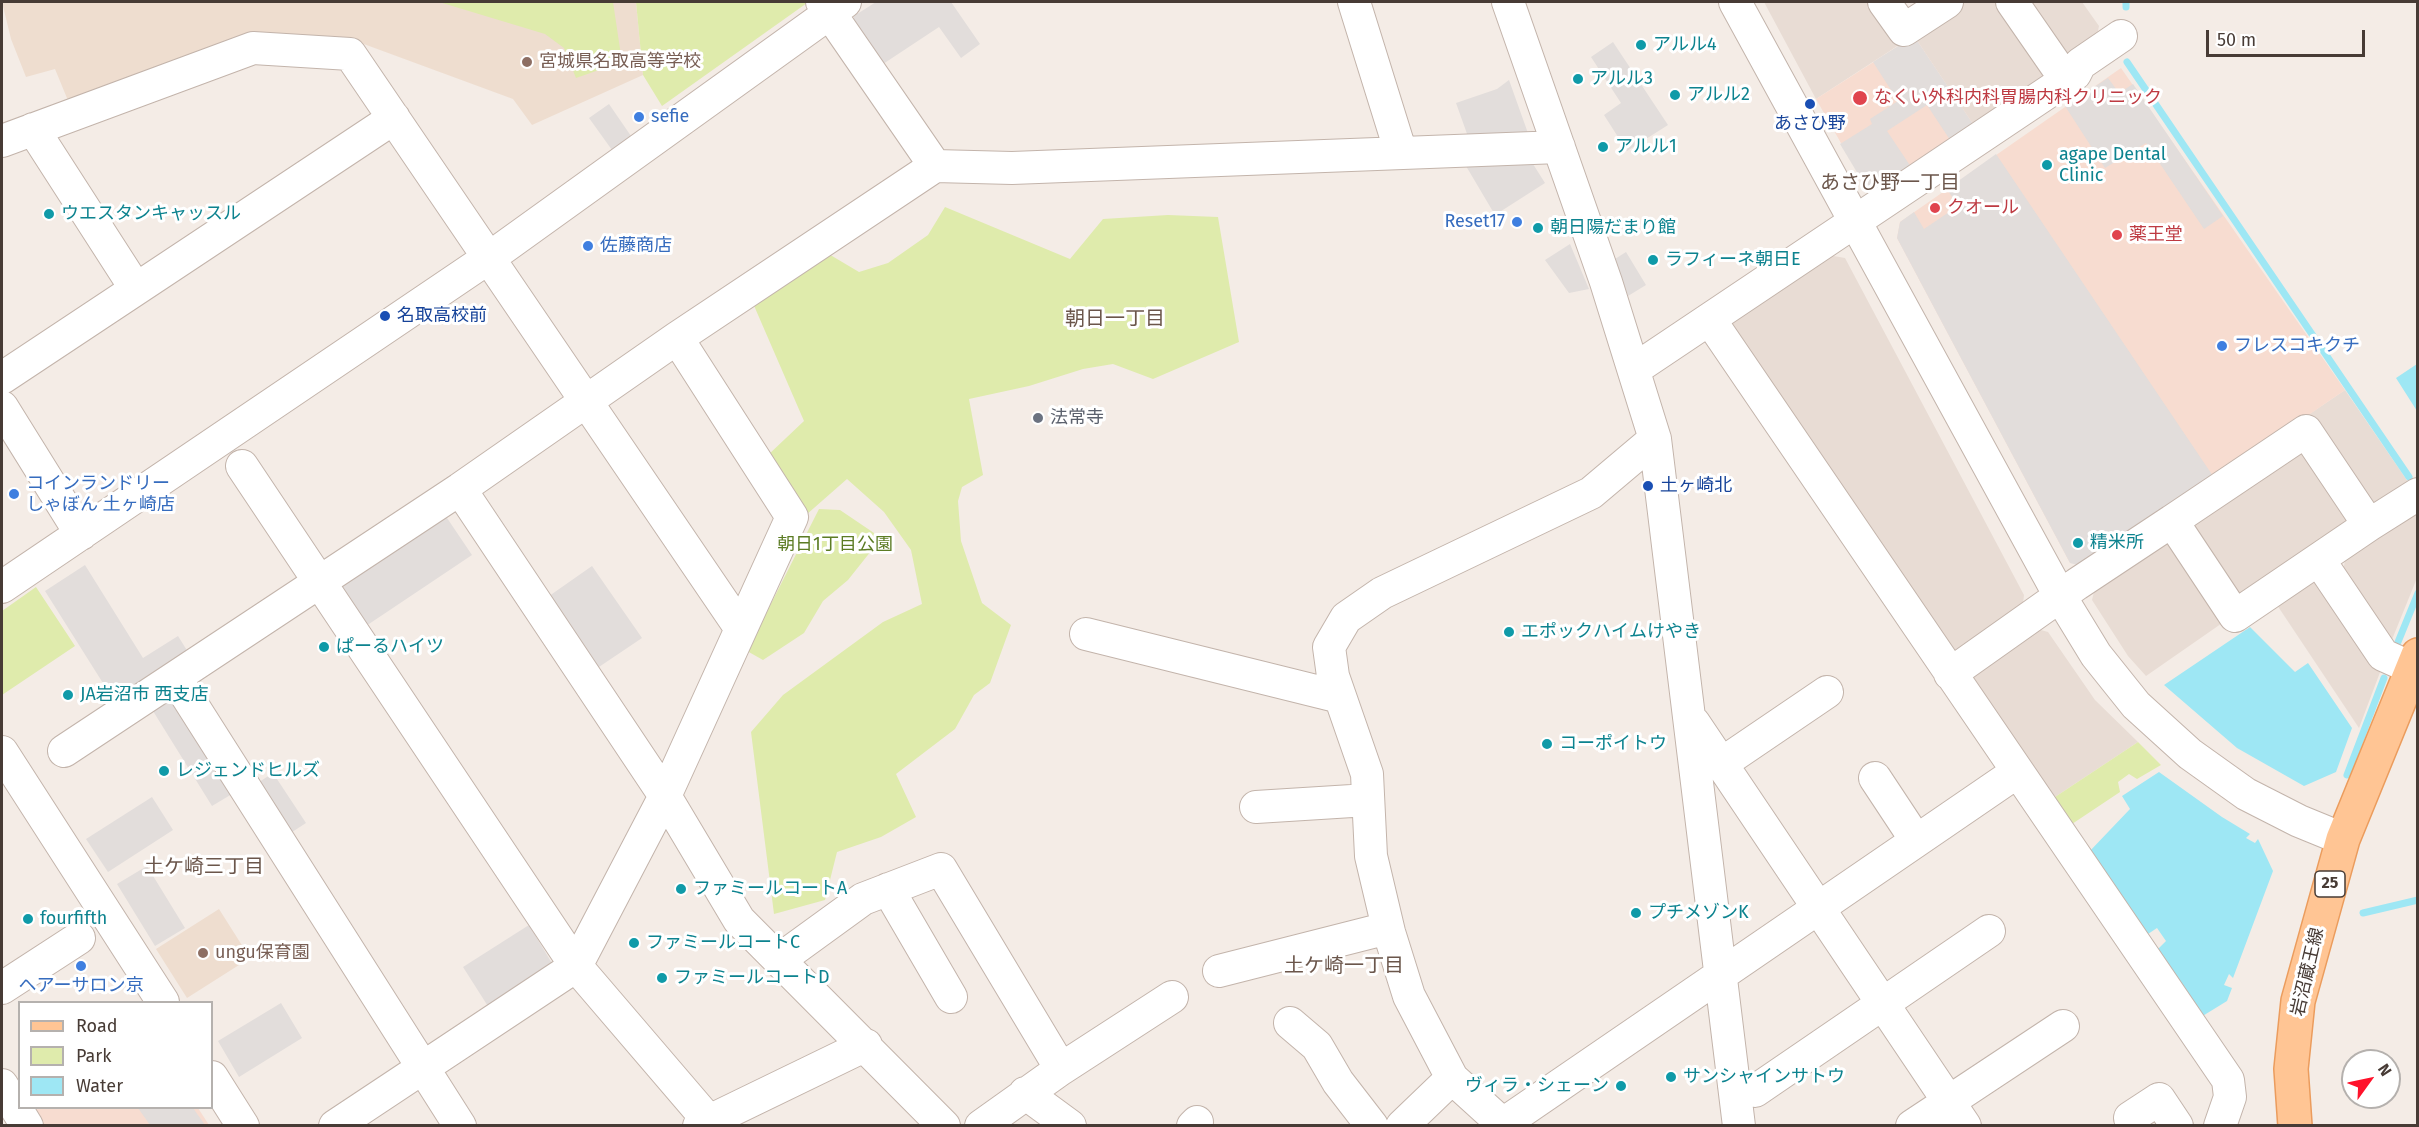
<!DOCTYPE html>
<meta charset="utf-8">
<style>
body{margin:0}
#map{position:relative;width:2419px;height:1127px;overflow:hidden;background:#f4ece6;font-family:"Fira Sans",sans-serif}
canvas{display:block}
.frame{position:absolute;inset:0;border:3px solid #473b35;pointer-events:none}
.legend{position:absolute;left:18px;top:1001px;width:195px;height:108px;box-sizing:border-box;background:#fff;border:2px solid #b5b1ae;margin:0;padding:8px 10px;list-style:none;font-size:18px;color:#473b35}
.legend li{display:flex;align-items:center;gap:12px;height:30px}
.legend b{width:30px;border:2px solid #b5b1ae}
.north{position:absolute;left:2341px;top:1049px;width:60px;height:60px;box-sizing:border-box;background:#fff;border:2px solid #b5b1ae;border-radius:50%;rotate:57deg;font-size:16px;font-weight:700;line-height:24px;text-align:center;color:#473b35}
.north::after{content:'';display:block;margin:auto;width:21px;height:27px;background:#ff122b;clip-path:polygon(50% 0,100% 100%,50% 72%,0 100%)}
.scale{position:absolute;left:2206px;top:30px;width:159px;height:27px;box-sizing:border-box;border:3px solid #473b35;border-top:0;padding-left:8px;font-size:18px;line-height:21px;white-space:nowrap;color:#473b35;-webkit-text-stroke:4px #fff;paint-order:stroke}
</style>
<div id="map">
<canvas width="2419" height="1127"></canvas>
<div class="frame"></div>
<ul class="legend">
<li><b style="height:8px;background:#ffc594"></b>Road</li>
<li><b style="height:16px;background:#dfebac"></b>Park</li>
<li><b style="height:16px;background:#9ee7f4"></b>Water</li>
</ul>
<div class="north">N</div>
<div class="scale">50 m</div>
</div>
<script>
const context = document.querySelector('canvas').getContext('2d');
context.lineJoin = 'round';
function fill(path, color) {
  context.fillStyle = color;
  context.fill(path, 'evenodd');
}
function shape(rows) {
  const path = new Path2D();
  for (const r of rows) {
    path.moveTo(r[0], r[1]);
    for (let i = 2; i < r.length; i += 2) path.lineTo(r[i], r[i + 1]);
  }
  return path;
}
function stroke(path, color, width, dash) {
  context.strokeStyle = color;
  context.lineWidth = width;
  context.lineCap = dash ? 'butt' : 'round';
  context.setLineDash(dash || []);
  context.stroke(path);
}
function drawText(font, color, halo, rows, align = 'center') {
  context.font = font + ' "Fira Sans","Noto Sans JP",sans-serif';
  context.lineWidth = 6;
  context.setLineDash([]);
  context.textBaseline = 'middle';
  context.strokeStyle = halo;
  context.fillStyle = color;
  for (const [text, x, y, turn = 0] of rows) {
    context.save();
    context.translate(x, y);
    context.rotate((+turn || 0) * Math.PI / 180);
    context.textAlign = isNaN(turn) ? turn : align;
    if (halo) context.strokeText(text, 0, 0);
    context.fillText(text, 0, 0);
    context.restore();
  }
}
const residential = shape([
 [1764,2,1874,2,1902,43,1816,99],
 [1965,2,2003,2,2046,64,2044,82,1975,127,1914,36],
 [2027,2,2082,2,2099,26,2095,45,2076,56,2060,51],
 [1828,255,1845,258,2024,595,2022,612,1961,654,1946,650,1731,334,1733,318],
 [2345,390,2413,489,2368,506,2308,415],
 [2306,443,2354,514,2349,532,2250,595,2234,593,2193,534,2199,515],
 [2417,507,2417,578,2391,642,2343,572,2346,554],
 [2161,540,2178,542,2228,619,2146,676,2128,656,2092,600,2096,584],
 [2318,573,2382,667,2359,728,2275,602],
 [2034,628,2048,632,2095,700,2138,742,2049,801,1969,684,1973,670]
]);
const commercial = shape([
 [1914,36,1975,127,1879,193,1867,189,1816,99],
 [2121,68,2345,390,2215,479,2070,563,1897,238,1900,222],
 [27,1108,198,1108,209,1125,39,1125]
]);
const education = shape([
 [2,2,636,2,643,75,532,125,513,99,361,43,262,33,69,103,55,69,26,77,11,39],
 [219,909,250,958,187,998,156,949]
]);
const green = shape([
 [439,2,613,2,622,62,576,78,564,48,545,34],
 [636,2,807,2,807,3,662,106,643,75],
 [945,207,1070,259,1103,219,1168,215,1218,217,1239,342,1153,379,1113,364,1083,369,1029,386,969,399,983,475,962,487,958,501,961,541,982,603,1011,625,990,683,974,695,955,729,896,774,916,817,881,837,837,852,825,900,774,914,751,732,783,695,883,622,922,604,911,550,884,512,847,479,806,515,767,456,804,421,752,301,827,253,859,272,888,263,928,235],
 [819,509,840,510,874,533,875,546,848,580,823,601,804,633,763,660,747,651],
 [36,587,75,646,2,695,2,611],
 [2138,742,2161,765,2137,779,2129,774,2118,782,2120,792,2072,824,2068,818,2063,822,2049,801]
]);
const parking = shape([
 [876,2,951,2,980,44,961,58,939,27,880,66,853,25,854,16],
 [1914,36,1975,127,1952,143,1927,105,1887,131,1913,170,1879,193,1867,189,1840,144,1872,124,1870,119,1898,101,1873,62],
 [1613,42,1668,125,1627,151,1604,115,1621,103,1591,57],
 [2108,78,2119,93,2133,84,2223,216,2204,229,2146,143,2105,168,2065,106],
 [1509,80,1529,136,1471,145,1456,103,1497,89],
 [609,104,631,136,612,150,589,118],
 [1996,154,2215,479,2085,567,2070,563,1897,238,1900,222,1914,212,1924,229,1958,206,1947,189],
 [1533,164,1545,183,1495,215,1466,166],
 [1570,244,1589,289,1569,293,1545,260],
 [1626,252,1646,285,1628,296,1615,259],
 [445,515,472,555,360,630,334,590],
 [85,565,143,658,178,636,193,660,118,707,45,591],
 [592,566,642,638,590,673,542,601],
 [173,699,232,794,212,806,153,711],
 [273,773,306,823,286,836,253,786],
 [152,797,173,830,108,872,86,839],
 [147,866,185,928,155,946,117,884],
 [529,925,556,970,491,1011,463,967],
 [281,1003,302,1038,239,1077,218,1041],
 [138,1108,193,1108,205,1125,150,1125]
]);
const water = shape([
 [2417,364,2417,411,2396,378],
 [2250,627,2295,672,2308,663,2352,728,2336,772,2304,786,2237,748,2164,685],
 [2159,772,2222,817,2250,834,2246,838,2255,843,2258,839,2273,871,2233,978,2229,974,2224,985,2232,988,2227,1001,2201,1017,2156,951,2166,941,2157,928,2145,936,2088,853,2130,809,2122,796]
]);
const stream = shape([
 [2126,2,2126,7],
 [2127,62,2409,477],
 [2398,642,2418,593],
 [2347,775,2384,678],
 [2363,913,2418,900]
]);
const minor = shape([
 [822,2,935,166],
 [1354,2,1401,153],
 [1508,2,1606,282,1655,439,1739,1126],
 [1735,2,2060,596,2096,655,2136,705,2190,754,2246,794,2299,821,2343,839],
 [1884,2,1904,30,1947,2],
 [2012,2,2066,80],
 [33,129,136,289],
 [2,141,253,48,350,54,741,629,665,796,576,966,335,1126],
 [1710,320,2228,1080,2230,1097,2220,1126],
 [677,338,792,517,741,629],
 [1635,369,2075,74,2080,64,2121,36],
 [2,378,394,118],
 [2,407,81,534],
 [242,466,576,966,713,1126],
 [460,489,665,796,739,920,944,1126],
 [2369,525,2418,494],
 [2319,560,2383,655,2412,668],
 [2,587,503,248,845,2],
 [1086,634,1340,697],
 [1950,674,2077,584,2172,521,2235,616,2369,525,2306,431,2172,521],
 [176,679,460,1126],
 [1694,723,1965,1126],
 [64,751,460,489,677,338,935,166,1012,168,1559,147],
 [2,752,163,1002],
 [1721,764,1827,692],
 [1875,778,1916,840],
 [1256,807,1368,800],
 [888,889,951,997],
 [779,960,863,899,941,869,1061,1069,981,1126],
 [1219,971,1388,928],
 [2,988,79,938],
 [1290,1023,1317,1046,1338,1082,1372,1126],
 [1061,1069,1172,997],
 [212,1077,243,1126],
 [2,1085,27,1126],
 [1734,1086,1755,1091,1989,931],
 [1025,1093,1070,1126],
 [2130,1118,2159,1099,2177,1126],
 [1503,1124,2017,772],
 [699,1126,866,1045],
 [1193,1126,1197,1122],
 [1402,1126,1452,1078],
 [1505,1126,1452,1078,1409,996,1389,932,1371,856,1367,774,1333,676,1329,647,1346,618,1382,593,1591,493,1655,439],
 [1912,1126,2063,1026]
]);
const major = shape([
 [2295,1126,2291,1069,2298,1001,2343,839,2418,655]
]);
const markers = [
 [1641,45,6,"#0f9aa8"],
 [527,62,6,"#8d6e63"],
 [1578,79,6,"#0f9aa8"],
 [1675,95,6,"#0f9aa8"],
 [1860,98,8,"#e0444e"],
 [1810,104,6,"#1a4fb4"],
 [639,117,6,"#3f7fe0"],
 [1603,147,6,"#0f9aa8"],
 [2047,165,6,"#0f9aa8"],
 [1935,208,6,"#e0444e"],
 [49,214,6,"#0f9aa8"],
 [1517,222,6,"#3f7fe0"],
 [1538,228,6,"#0f9aa8"],
 [2117,235,6,"#e0444e"],
 [588,246,6,"#3f7fe0"],
 [1653,260,6,"#0f9aa8"],
 [385,316,6,"#1a4fb4"],
 [2222,346,6,"#3f7fe0"],
 [1038,418,6,"#6b7280"],
 [1648,486,6,"#1a4fb4"],
 [14,494,6,"#3f7fe0"],
 [2078,543,6,"#0f9aa8"],
 [1509,632,6,"#0f9aa8"],
 [324,647,6,"#0f9aa8"],
 [68,695,6,"#0f9aa8"],
 [1547,744,6,"#0f9aa8"],
 [164,771,6,"#0f9aa8"],
 [681,889,6,"#0f9aa8"],
 [1636,913,6,"#0f9aa8"],
 [28,919,6,"#0f9aa8"],
 [634,943,6,"#0f9aa8"],
 [203,953,6,"#8d6e63"],
 [81,966,6,"#3f7fe0"],
 [662,978,6,"#0f9aa8"],
 [1671,1077,6,"#0f9aa8"],
 [1621,1086,6,"#0f9aa8"]
];
const shields = [
 [2330,884,30]
];
const shieldNames = [
 ["25",2330,884]
];
const cultureNames = [
 ["アルル4",1653,45],
 ["アルル3",1590,79],
 ["アルル2",1687,95],
 ["アルル1",1615,147],
 ["agape Dental",2059,155],
 ["Clinic",2059,176],
 ["ウエスタンキャッスル",61,214],
 ["朝日陽だまり館",1550,228],
 ["ラフィーネ朝日E",1665,260],
 ["精米所",2090,543],
 ["エポックハイムけやき",1521,632],
 ["ぱーるハイツ",336,647],
 ["JA岩沼市 西支店",80,695],
 ["コーポイトウ",1559,744],
 ["レジェンドヒルズ",176,771],
 ["ファミールコートA",693,889],
 ["プチメゾンK",1648,913],
 ["fourfifth",40,919],
 ["ファミールコートC",646,943],
 ["ファミールコートD",674,978],
 ["サンシャインサトウ",1683,1077],
 ["ヴィラ・シェーン",1609,1086,"right"]
];
const educationNames = [
 ["宮城県名取高等学校",539,62],
 ["ungu保育園",215,953]
];
const healthNames = [
 ["なくい外科内科胃腸内科クリニック",1874,98],
 ["クオール",1947,208],
 ["薬王堂",2129,235]
];
const shopNames = [
 ["sefie",651,117],
 ["Reset17",1505,222,"right"],
 ["佐藤商店",600,246],
 ["フレスコキクチ",2234,346],
 ["コインランドリー",26,484],
 ["しゃぼん 土ヶ崎店",26,505],
 ["ヘアーサロン京",81,986,"center"]
];
const transitNames = [
 ["あさひ野",1810,124,"center"],
 ["名取高校前",397,316],
 ["土ヶ崎北",1660,486]
];
const worshipNames = [
 ["法常寺",1050,418]
];
const parkNames = [
 ["朝日1丁目公園",835,545]
];
const streetNames = [
 ["岩沼蔵王線",2308,972,-77]
];
const neighbourhoodNames = [
 ["あさひ野一丁目",1890,183],
 ["朝日一丁目",1115,319],
 ["土ケ崎三丁目",204,867],
 ["土ケ崎一丁目",1344,966]
];
fill(residential, '#e8dcd4');
fill(commercial, '#f7dcd0');
fill(education, '#eeddcf');
fill(green, '#dfebac');
fill(parking, '#e2dddb');
fill(water, '#9ee7f4');
stroke(stream, '#9ee7f4', 7);
stroke(minor, '#c3b4ab', 34);
stroke(major, '#eb9c5d', 36);
stroke(minor, '#fff', 32);
stroke(major, '#ffc594', 33);
for (const [x, y, r, color] of markers) {
  const dot = new Path2D();
  dot.arc(x, y, r, 0, 2 * Math.PI);
  context.fillStyle = color;
  context.fill(dot);
  stroke(dot, '#fff', 2);
}
for (const [x, y, w] of shields) {
  const box = new Path2D();
  box.roundRect(x - w / 2, y - 13, w, 26, 4.5);
  context.fillStyle = '#fff';
  context.fill(box);
  stroke(box, '#473b35', 1.5);
}
drawText('bold 16px', '#473b35', null, shieldNames);
drawText('18px', '#0d838f', '#fff', cultureNames, 'left');
drawText('18px', '#785e54', '#fff', educationNames, 'left');
drawText('18px', '#be3a42', '#fff', healthNames, 'left');
drawText('18px', '#366cbe', '#fff', shopNames, 'left');
drawText('18px', '#164399', '#fff', transitNames, 'left');
drawText('18px', '#5b616d', '#fff', worshipNames, 'left');
drawText('18px', '#5c7c24', '#fff', parkNames);
drawText('18px', '#473b35', '#fff', streetNames);
drawText('20px', '#6b564b', '#fff', neighbourhoodNames);
</script>
